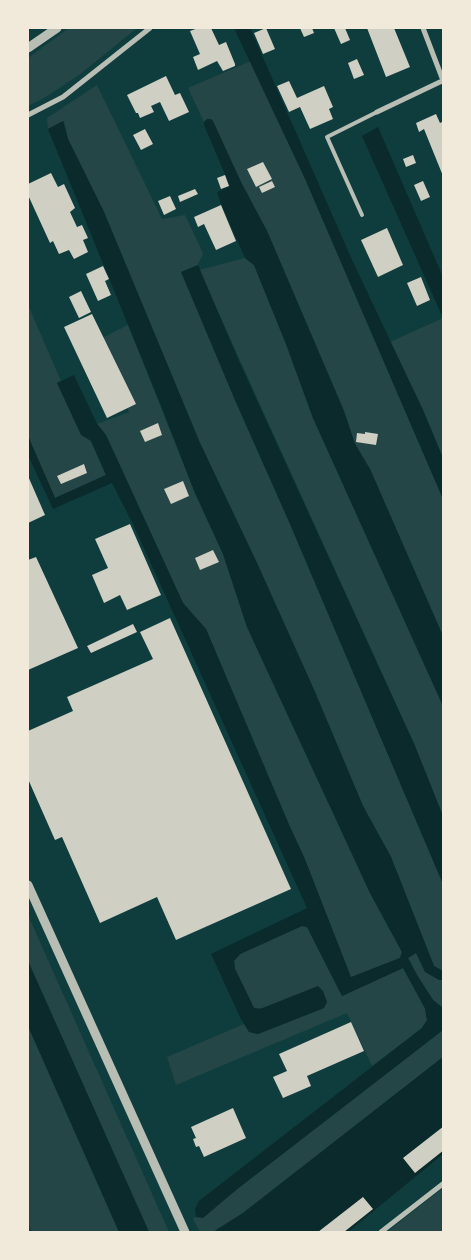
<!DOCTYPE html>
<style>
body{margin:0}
#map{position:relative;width:471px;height:1260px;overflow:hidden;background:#0f3d3e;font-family:"Varela Round",sans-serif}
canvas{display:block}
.frame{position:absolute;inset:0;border:29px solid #f1e9da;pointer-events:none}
</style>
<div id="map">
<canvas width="471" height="1260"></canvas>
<div class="frame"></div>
</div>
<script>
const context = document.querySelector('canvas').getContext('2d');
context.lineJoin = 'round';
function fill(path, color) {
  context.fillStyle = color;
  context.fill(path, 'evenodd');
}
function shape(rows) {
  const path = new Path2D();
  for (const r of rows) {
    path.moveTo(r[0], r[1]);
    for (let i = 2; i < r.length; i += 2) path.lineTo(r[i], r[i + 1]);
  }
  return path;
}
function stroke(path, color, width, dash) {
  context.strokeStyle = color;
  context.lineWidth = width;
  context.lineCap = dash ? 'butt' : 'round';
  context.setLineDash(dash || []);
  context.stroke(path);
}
const green = shape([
 [69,28,137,28,79,75,44,98,28,106,28,58],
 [258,58,271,81,312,169,303,174,443,499,443,636,370,469,355,444,344,411,267,231,207,119,204,122,188,88],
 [97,85,162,219,185,215,203,253,198,265,182,272,235,400,290,524,443,884,443,971,434,966,391,857,363,806,315,692,257,563,200,443,104,212,68,139,64,121,48,129,47,118],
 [245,258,254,265,286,344,313,418,443,706,443,816,415,746,199,270],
 [28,305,61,381,57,383,91,441,106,475,55,498,28,436],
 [443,318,443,458,423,410,390,342],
 [128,325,195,493,223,554,247,627,370,893,402,952,400,958,351,978,304,857,290,827,206,629,183,603,106,435,97,424,129,412,98,340],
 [28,915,169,1232,149,1232,28,961],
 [302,926,307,927,342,996,403,968,425,1009,427,1020,422,1028,372,1066,347,1013,176,1085,167,1057,244,1024,249,1032,258,1034,324,1008,254,1008,235,969,234,961,240,954],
 [416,953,439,979,443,980,443,1008,433,1000,417,975,408,958],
 [28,1026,119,1232,32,1232,28,1222],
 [443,1030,443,1057,243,1213,213,1232,200,1232,193,1219,196,1217,203,1217,236,1190],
 [443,1188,443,1232,387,1232]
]);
const water = shape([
 [234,28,250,28,353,262,423,410,443,458,443,499,306,181],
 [207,119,211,119,213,121,242,184,267,231,344,411,355,444,370,469,443,636,443,706,313,418,286,344,254,265,245,258,221,204,217,192,230,186,204,125,204,122],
 [63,121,68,139,104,212,200,443,257,563,315,692,363,806,391,857,434,966,443,971,443,980,439,980,425,972,416,953,408,958,417,975,433,1000,443,1008,443,1030,236,1190,203,1218,196,1217,195,1209,199,1201,422,1028,427,1020,425,1008,403,968,342,996,307,927,302,926,240,954,234,961,235,969,254,1008,260,1009,318,986,323,991,327,1002,324,1008,258,1034,249,1032,240,1017,211,954,307,908,133,524,112,483,53,509,28,455,28,436,55,498,106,475,91,441,81,435,57,383,74,375,97,424,106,435,183,603,206,629,290,827,304,857,351,977,400,958,402,952,370,893,247,627,223,554,195,493,160,403,48,129],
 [378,127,443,277,443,318,362,136],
 [198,265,239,361,415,746,443,816,443,884,290,524,235,400,181,272],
 [28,961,149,1232,119,1232,28,1026],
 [443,1057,443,1154,348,1232,213,1232,243,1213]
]);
const building = shape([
 [198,28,211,28,219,45,226,42,235,64,235,66,223,71,217,61,198,70,193,57,200,54,190,31],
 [266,28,275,49,263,54,254,33],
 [300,28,312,28,314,33,304,37],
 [334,28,345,28,350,40,341,44],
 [367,28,394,28,410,67,386,77],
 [357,59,364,75,354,79,348,63],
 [166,76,175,95,180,93,189,112,169,121,160,102,151,106,154,112,140,118,138,113,136,113,127,95],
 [289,81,297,98,324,86,333,107,329,109,333,119,310,129,300,107,289,112,277,86],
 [436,114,440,123,444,121,443,176,424,129,419,132,416,123],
 [145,129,153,144,141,150,133,135],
 [413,155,416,163,406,167,403,159],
 [263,162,272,179,256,187,247,169],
 [51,173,58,187,64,184,75,208,70,212,77,227,82,225,88,238,83,240,88,252,74,259,69,250,59,254,53,241,50,243,28,195,28,184],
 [225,175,229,186,221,189,217,178],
 [272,181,275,187,262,193,259,187],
 [423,181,430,197,421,201,414,185],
 [195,189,198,194,180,202,178,196],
 [170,196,176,209,164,215,158,201],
 [221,205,236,241,216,250,204,224,198,227,194,217],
 [387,228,403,265,378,277,361,240],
 [103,266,109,279,105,281,111,295,98,301,86,274],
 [421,277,430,300,417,306,407,283],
 [81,291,91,312,79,318,69,297],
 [92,314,136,404,107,418,64,327],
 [158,423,162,435,145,442,140,431],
 [365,432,378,434,376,445,356,442,357,433,365,434],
 [84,464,87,473,61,484,57,476],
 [28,476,45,515,28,523],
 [183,481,189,496,171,504,164,489],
 [130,524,161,595,127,610,120,595,104,603,92,575,108,568,95,539],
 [213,550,219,562,200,570,195,558],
 [36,557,78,648,28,670,28,560],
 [170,618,291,889,176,940,157,897,100,923,62,837,55,840,28,779,28,731,73,711,67,697,153,659,140,632],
 [133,624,137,632,91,653,87,646],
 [351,1022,364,1051,307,1076,311,1086,283,1098,273,1077,287,1071,279,1054],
 [233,1108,246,1138,204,1157,199,1146,196,1147,193,1139,196,1138,191,1127],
 [444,1126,444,1150,415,1173,403,1158],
 [363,1197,373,1209,344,1232,318,1232]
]);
const service = shape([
 [362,215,327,137,377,112]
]);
const minor = shape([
 [423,28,444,83],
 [377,112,442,81],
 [28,115,63,97,150,28],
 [381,1232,444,1183]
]);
const tertiary = shape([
 [28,48,57,28],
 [28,885,185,1232]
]);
fill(green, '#244646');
fill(water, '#0a2a2b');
fill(building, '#cfcfc3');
stroke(service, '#b8beb3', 4);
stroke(minor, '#b8beb3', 5);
stroke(tertiary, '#b8beb3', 9);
</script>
